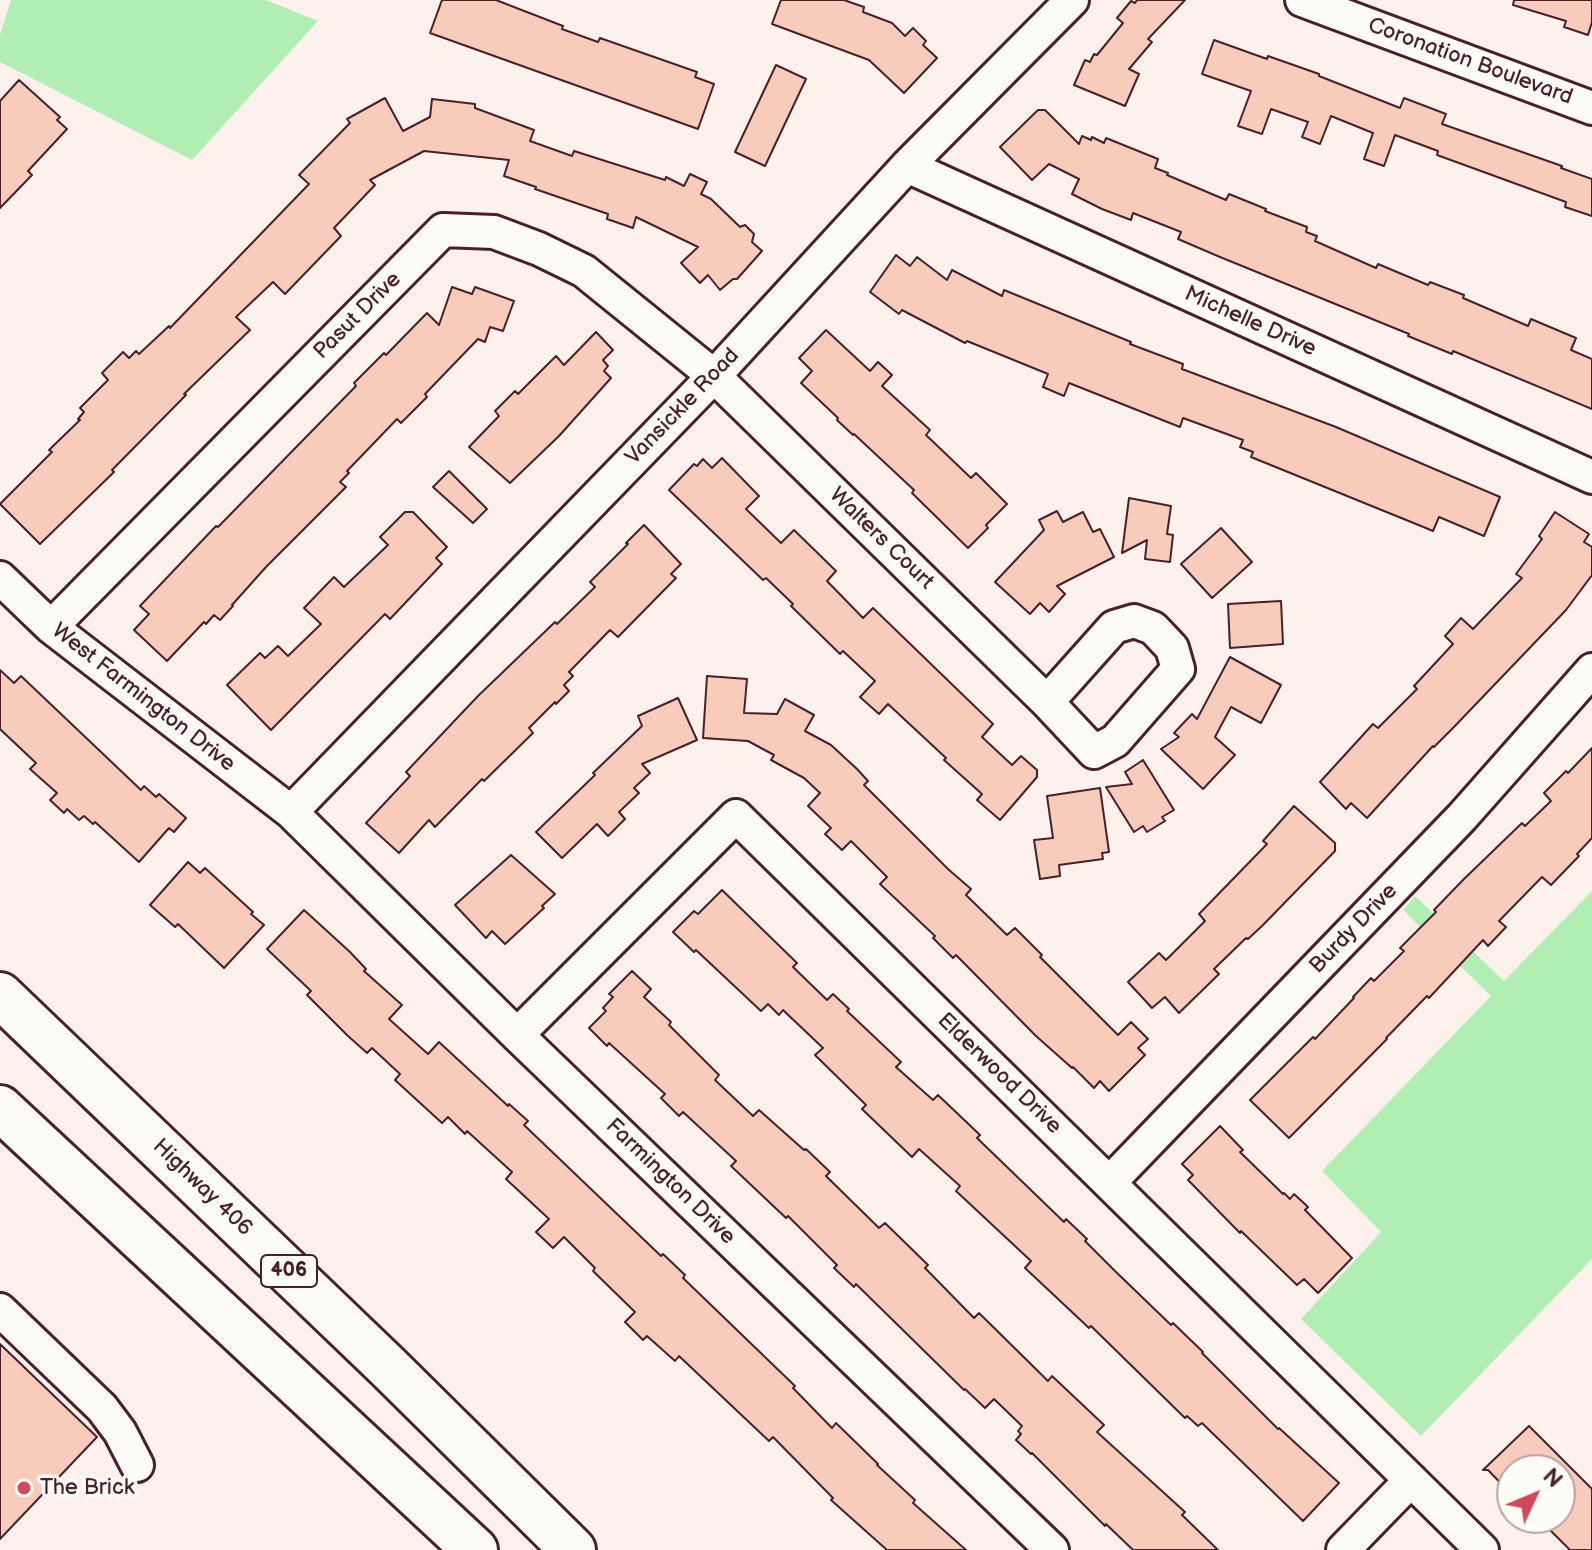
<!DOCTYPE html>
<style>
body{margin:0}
#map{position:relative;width:1592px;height:1550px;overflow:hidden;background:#fcf2eb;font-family:"Balsamiq Sans",sans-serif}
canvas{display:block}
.north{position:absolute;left:1496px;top:1454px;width:80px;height:80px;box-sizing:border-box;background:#fdfcf7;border:2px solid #b5a4a5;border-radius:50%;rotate:46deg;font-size:22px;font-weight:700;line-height:32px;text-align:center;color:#4a1f2b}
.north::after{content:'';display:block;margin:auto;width:28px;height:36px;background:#d1495b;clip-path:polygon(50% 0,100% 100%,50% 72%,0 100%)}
</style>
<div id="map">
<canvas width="1592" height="1550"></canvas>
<div class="north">N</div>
</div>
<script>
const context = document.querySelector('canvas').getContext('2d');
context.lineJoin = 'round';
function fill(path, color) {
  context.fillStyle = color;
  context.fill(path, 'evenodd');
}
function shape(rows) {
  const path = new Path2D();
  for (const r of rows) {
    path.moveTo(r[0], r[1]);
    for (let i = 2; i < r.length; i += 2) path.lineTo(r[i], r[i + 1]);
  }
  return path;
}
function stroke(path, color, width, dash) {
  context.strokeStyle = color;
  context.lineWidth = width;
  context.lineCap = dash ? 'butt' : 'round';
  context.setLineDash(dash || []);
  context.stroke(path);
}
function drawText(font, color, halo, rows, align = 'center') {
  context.font = font + ' "Balsamiq Sans",sans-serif';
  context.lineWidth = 7;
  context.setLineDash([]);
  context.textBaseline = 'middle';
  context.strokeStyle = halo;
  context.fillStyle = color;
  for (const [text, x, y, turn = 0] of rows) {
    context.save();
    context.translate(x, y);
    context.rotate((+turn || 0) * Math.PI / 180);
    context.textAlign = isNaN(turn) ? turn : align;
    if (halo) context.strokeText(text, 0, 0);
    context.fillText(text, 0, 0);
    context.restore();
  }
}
const green = shape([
 [11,0,266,0,318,21,192,160,0,62,0,35],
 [1592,891,1592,1259,1421,1436,1301,1319,1381,1232,1322,1171,1491,996,1403,910,1415,896,1504,981]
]);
const building = shape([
 [442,0,496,0,563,26,562,29,598,42,600,38,697,72,695,77,714,84,698,129,430,33,442,0],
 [781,0,844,0,864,7,863,12,892,23,905,36,913,28,926,41,923,45,937,58,904,93,869,60,772,24,781,0],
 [1137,0,1185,0,1148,39,1152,42,1129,69,1139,74,1125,106,1074,85,1085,60,1090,62,1094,54,1097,55,1123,23,1117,18,1131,1,1135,3,1137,0],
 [1514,0,1592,0,1592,22,1588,35,1564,27,1566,21,1513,5,1514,0],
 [1214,40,1267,59,1268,56,1319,74,1319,76,1400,108,1404,98,1446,114,1442,124,1562,166,1561,168,1592,179,1592,216,1565,207,1566,202,1437,155,1438,151,1395,135,1384,166,1364,159,1373,133,1331,116,1320,144,1302,137,1308,122,1271,109,1262,134,1238,126,1251,91,1202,74,1214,40],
 [776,65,806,79,765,166,735,152,776,65],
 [19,80,60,117,57,120,67,129,28,171,32,175,0,208,0,101,19,80],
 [385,98,403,131,430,117,432,99,475,104,475,108,534,130,530,141,572,156,574,151,665,180,666,177,684,186,690,174,707,182,701,194,711,199,740,227,745,225,754,234,752,242,762,251,737,279,733,279,720,290,708,275,700,283,681,263,698,247,636,217,633,228,607,219,608,214,535,189,536,187,504,176,509,160,424,151,370,180,375,185,334,228,341,236,285,294,273,282,236,317,250,330,184,394,186,395,112,470,114,472,40,544,0,504,52,452,49,450,80,420,78,419,84,412,80,408,108,380,102,373,123,352,129,358,136,351,139,354,169,326,170,328,309,184,299,175,350,123,347,119,385,98],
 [1038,110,1045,110,1079,144,1082,136,1091,140,1092,137,1104,143,1106,138,1158,159,1155,168,1168,173,1167,175,1226,200,1229,194,1266,209,1265,211,1307,227,1306,232,1317,236,1315,241,1376,268,1378,264,1428,285,1430,282,1464,295,1463,298,1528,326,1531,319,1576,338,1571,350,1592,359,1592,409,1453,351,1452,354,1408,336,1409,334,1220,257,1178,239,1181,232,1133,213,1131,220,1102,209,1072,194,1079,179,1049,164,1032,180,1000,147,1038,110],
 [896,255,910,266,917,257,947,280,952,270,1002,296,1004,290,1131,342,1130,344,1183,364,1182,369,1336,427,1500,497,1484,536,1439,517,1433,531,1421,526,1251,457,1253,452,1240,447,1243,440,1183,418,1180,427,1069,383,1064,396,1043,387,1048,374,967,341,965,343,902,310,899,314,870,292,896,255],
 [452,287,472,294,475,287,514,301,503,331,490,327,485,342,478,339,425,394,427,397,401,423,397,419,347,471,349,473,340,482,346,487,266,567,232,605,233,606,220,620,214,615,206,624,204,622,167,661,134,630,149,614,140,606,216,526,218,527,356,386,354,383,384,353,386,355,427,313,439,325,452,287],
 [826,330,870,371,878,362,892,375,882,386,930,430,926,435,971,478,976,473,1007,504,986,525,988,528,968,548,912,493,914,490,854,434,853,435,837,420,838,418,801,383,812,371,799,358,826,330],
 [596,332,613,350,603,360,608,366,604,371,611,378,559,436,510,483,469,447,499,416,495,411,515,391,518,394,556,356,564,365,596,332],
 [722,458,759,496,746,509,781,543,794,530,836,571,827,581,863,618,873,608,993,724,982,737,1012,765,1021,756,1037,770,1037,777,1000,820,977,800,982,794,944,760,946,758,888,704,879,714,860,697,875,681,843,651,840,654,791,606,793,604,766,578,763,580,669,490,694,464,697,466,703,459,712,468,722,458],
 [449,471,487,509,473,523,433,487,449,471],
 [1129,498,1171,506,1167,534,1173,535,1170,562,1145,559,1147,540,1122,553,1129,498],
 [1057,511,1063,522,1083,512,1093,532,1100,529,1114,557,1057,586,1065,594,1049,612,1040,603,1030,614,995,582,1044,530,1039,520,1057,511],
 [405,512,413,512,447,547,436,558,442,564,390,619,385,614,271,730,227,685,260,653,265,658,278,646,288,656,321,624,304,608,334,577,344,587,388,545,380,537,405,512],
 [1555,512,1589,534,1584,542,1592,547,1592,575,1566,610,1453,728,1434,747,1433,746,1367,818,1351,803,1346,809,1320,782,1373,724,1378,728,1417,689,1414,686,1453,644,1445,636,1461,618,1473,629,1522,578,1516,574,1542,539,1539,536,1555,512],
 [644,525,681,564,671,574,676,578,618,637,610,630,569,672,573,676,564,685,569,691,556,704,555,702,529,728,533,733,484,781,482,779,435,827,429,820,399,853,366,823,410,776,406,772,478,696,555,622,557,624,595,587,590,582,628,544,626,543,644,525],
 [1221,528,1252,562,1212,598,1181,564,1221,528],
 [1281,601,1283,644,1230,648,1228,604,1281,601],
 [1230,657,1281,685,1261,723,1231,707,1215,737,1235,755,1203,789,1161,749,1179,737,1174,733,1192,714,1197,719,1230,657],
 [0,670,14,683,21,676,141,790,144,786,156,797,159,794,186,818,174,832,169,828,139,862,95,822,93,824,84,816,79,820,67,809,64,813,50,800,57,793,30,769,36,763,0,729,0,670],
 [707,676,747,679,744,713,777,714,785,699,814,715,805,731,831,745,857,769,868,781,864,785,948,869,971,889,966,895,1007,935,1015,928,1042,955,1040,957,1118,1035,1131,1022,1148,1039,1138,1048,1145,1055,1109,1091,1100,1081,1094,1088,1073,1067,1072,1068,1036,1036,956,955,953,958,933,938,935,936,880,884,887,877,851,841,842,850,825,834,831,828,808,806,820,793,804,778,771,760,774,755,748,741,703,738,707,676],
 [678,698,697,740,642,764,650,773,634,788,639,793,619,812,625,819,608,836,597,824,562,858,536,832,595,775,593,773,642,726,638,716,678,698],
 [1592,748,1592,838,1577,854,1579,856,1551,885,1542,877,1499,921,1506,927,1488,946,1483,940,1429,998,1427,996,1386,1038,1387,1039,1289,1138,1250,1100,1313,1037,1315,1039,1354,998,1353,997,1371,978,1374,981,1404,951,1400,948,1436,912,1434,910,1463,880,1522,823,1525,826,1551,801,1544,793,1566,771,1568,773,1592,748],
 [1143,760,1174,810,1162,817,1165,821,1147,832,1143,826,1134,832,1106,787,1132,784,1125,772,1143,760],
 [1100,788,1109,852,1102,853,1103,859,1059,865,1060,876,1040,879,1034,840,1053,838,1047,796,1100,788],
 [1294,806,1335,843,1335,851,1263,925,1248,939,1246,938,1214,969,1219,974,1179,1013,1165,997,1152,1008,1128,982,1159,953,1166,960,1205,921,1199,914,1267,844,1263,841,1294,806],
 [511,855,555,894,542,906,544,908,505,944,492,931,486,938,455,905,511,855],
 [188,862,200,873,205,868,253,912,251,914,264,925,224,968,178,924,175,927,150,905,188,862],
 [722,890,797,963,793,967,827,1000,833,994,849,1009,847,1011,901,1062,896,1067,933,1100,938,1095,980,1135,977,1138,1064,1222,1066,1219,1087,1239,1085,1241,1115,1271,1171,1325,1173,1323,1203,1352,1202,1353,1278,1429,1279,1428,1339,1483,1303,1521,1202,1423,1198,1426,1187,1416,1185,1418,1091,1326,1089,1328,1025,1268,1031,1261,956,1191,960,1186,919,1149,912,1157,862,1109,866,1105,815,1055,823,1048,783,1010,779,1015,768,1004,761,1011,696,950,694,952,673,932,694,911,698,914,722,890],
 [304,910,350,952,366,969,364,971,402,1005,389,1019,428,1054,439,1042,508,1106,509,1104,528,1121,524,1125,661,1256,663,1254,685,1275,683,1278,795,1386,793,1388,832,1428,836,1423,878,1464,877,1465,915,1500,913,1503,966,1550,887,1550,831,1500,833,1498,773,1437,769,1441,679,1356,675,1361,647,1336,643,1340,625,1322,635,1312,593,1271,595,1268,564,1237,553,1248,536,1232,549,1219,506,1179,512,1172,467,1131,465,1134,448,1117,442,1123,395,1080,400,1074,372,1048,367,1053,348,1036,307,995,311,991,267,949,304,910],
 [632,971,651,989,644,997,671,1022,669,1025,719,1075,715,1080,753,1116,759,1110,804,1150,806,1149,830,1172,826,1176,879,1228,885,1223,928,1265,925,1268,974,1318,979,1313,1048,1381,1052,1376,1104,1425,1097,1432,1185,1512,1182,1515,1218,1550,1133,1550,1106,1524,1105,1526,1032,1453,1031,1454,1016,1440,1021,1434,1018,1431,1022,1426,994,1399,985,1408,965,1389,964,1390,856,1284,854,1287,834,1268,837,1265,788,1216,786,1218,731,1166,736,1161,683,1112,679,1116,661,1098,665,1094,609,1043,607,1046,589,1028,606,1011,603,1008,613,997,609,994,632,971],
 [1220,1126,1243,1150,1240,1152,1283,1194,1284,1193,1290,1199,1294,1194,1308,1207,1305,1210,1352,1258,1318,1293,1304,1279,1297,1285,1241,1231,1240,1233,1188,1180,1193,1175,1182,1164,1220,1126],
 [0,1344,97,1437,0,1539,0,1344],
 [1529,1426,1592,1489,1592,1550,1570,1550,1538,1518,1560,1518,1560,1470,1512,1470,1512,1495,1488,1470,1483,1470,1529,1426]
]);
const minor = shape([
 [1302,0,1592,108],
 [907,166,1592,477],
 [0,578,51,627,291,812,517,1035,1052,1550],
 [51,627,443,230,494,232,539,249,584,271,714,376,1047,702,1094,752,1115,741,1178,669,1172,648,1153,628,1134,621,1114,627,1047,702],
 [291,812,714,376,907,166,1072,0],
 [517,1035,736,816,1482,1550],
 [1110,1182,1462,817,1592,670],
 [0,1310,102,1408,120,1432,137,1465],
 [1343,1550,1411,1480]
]);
const highway = shape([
 [0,995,388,1367,573,1550],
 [0,1108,475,1550]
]);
const markers = [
 [24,1488,8,"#d1495b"]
];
const shields = [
 [289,1271,56]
];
const shieldNames = [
 ["406",289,1271]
];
const streetNames = [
 ["Coronation Boulevard",1470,62,20],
 ["Pasut Drive",358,316,-45],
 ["Michelle Drive",1250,322,24],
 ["Vansickle Road",683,407,-46],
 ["Walters Court",881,539,44],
 ["West Farmington Drive",143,698,38],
 ["Burdy Drive",1354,929,-46],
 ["Elderwood Drive",999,1074,44],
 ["Farmington Drive",670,1182,44],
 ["Highway 406",202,1188,44]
];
const poiNames = [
 ["The Brick",40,1488]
];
fill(green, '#b1eeb4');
fill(building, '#f8ccba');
stroke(building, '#4a1f2b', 2);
stroke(minor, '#4a1f2b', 38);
stroke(highway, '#4a1f2b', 50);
stroke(minor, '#fdfcf7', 32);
stroke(highway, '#fdfcf7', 44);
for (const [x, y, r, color] of markers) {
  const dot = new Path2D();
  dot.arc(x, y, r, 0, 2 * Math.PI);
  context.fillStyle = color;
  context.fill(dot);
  stroke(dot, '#fdfcf7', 3);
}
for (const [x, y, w] of shields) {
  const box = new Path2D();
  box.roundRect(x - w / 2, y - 16, w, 32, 6);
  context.fillStyle = '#fdfcf7';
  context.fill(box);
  stroke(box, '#4a1f2b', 2);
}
drawText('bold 20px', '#4a1f2b', null, shieldNames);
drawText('22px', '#4a1f2b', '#fdfcf7', streetNames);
drawText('22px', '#4a1f2b', '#fdfcf7', poiNames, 'left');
</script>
